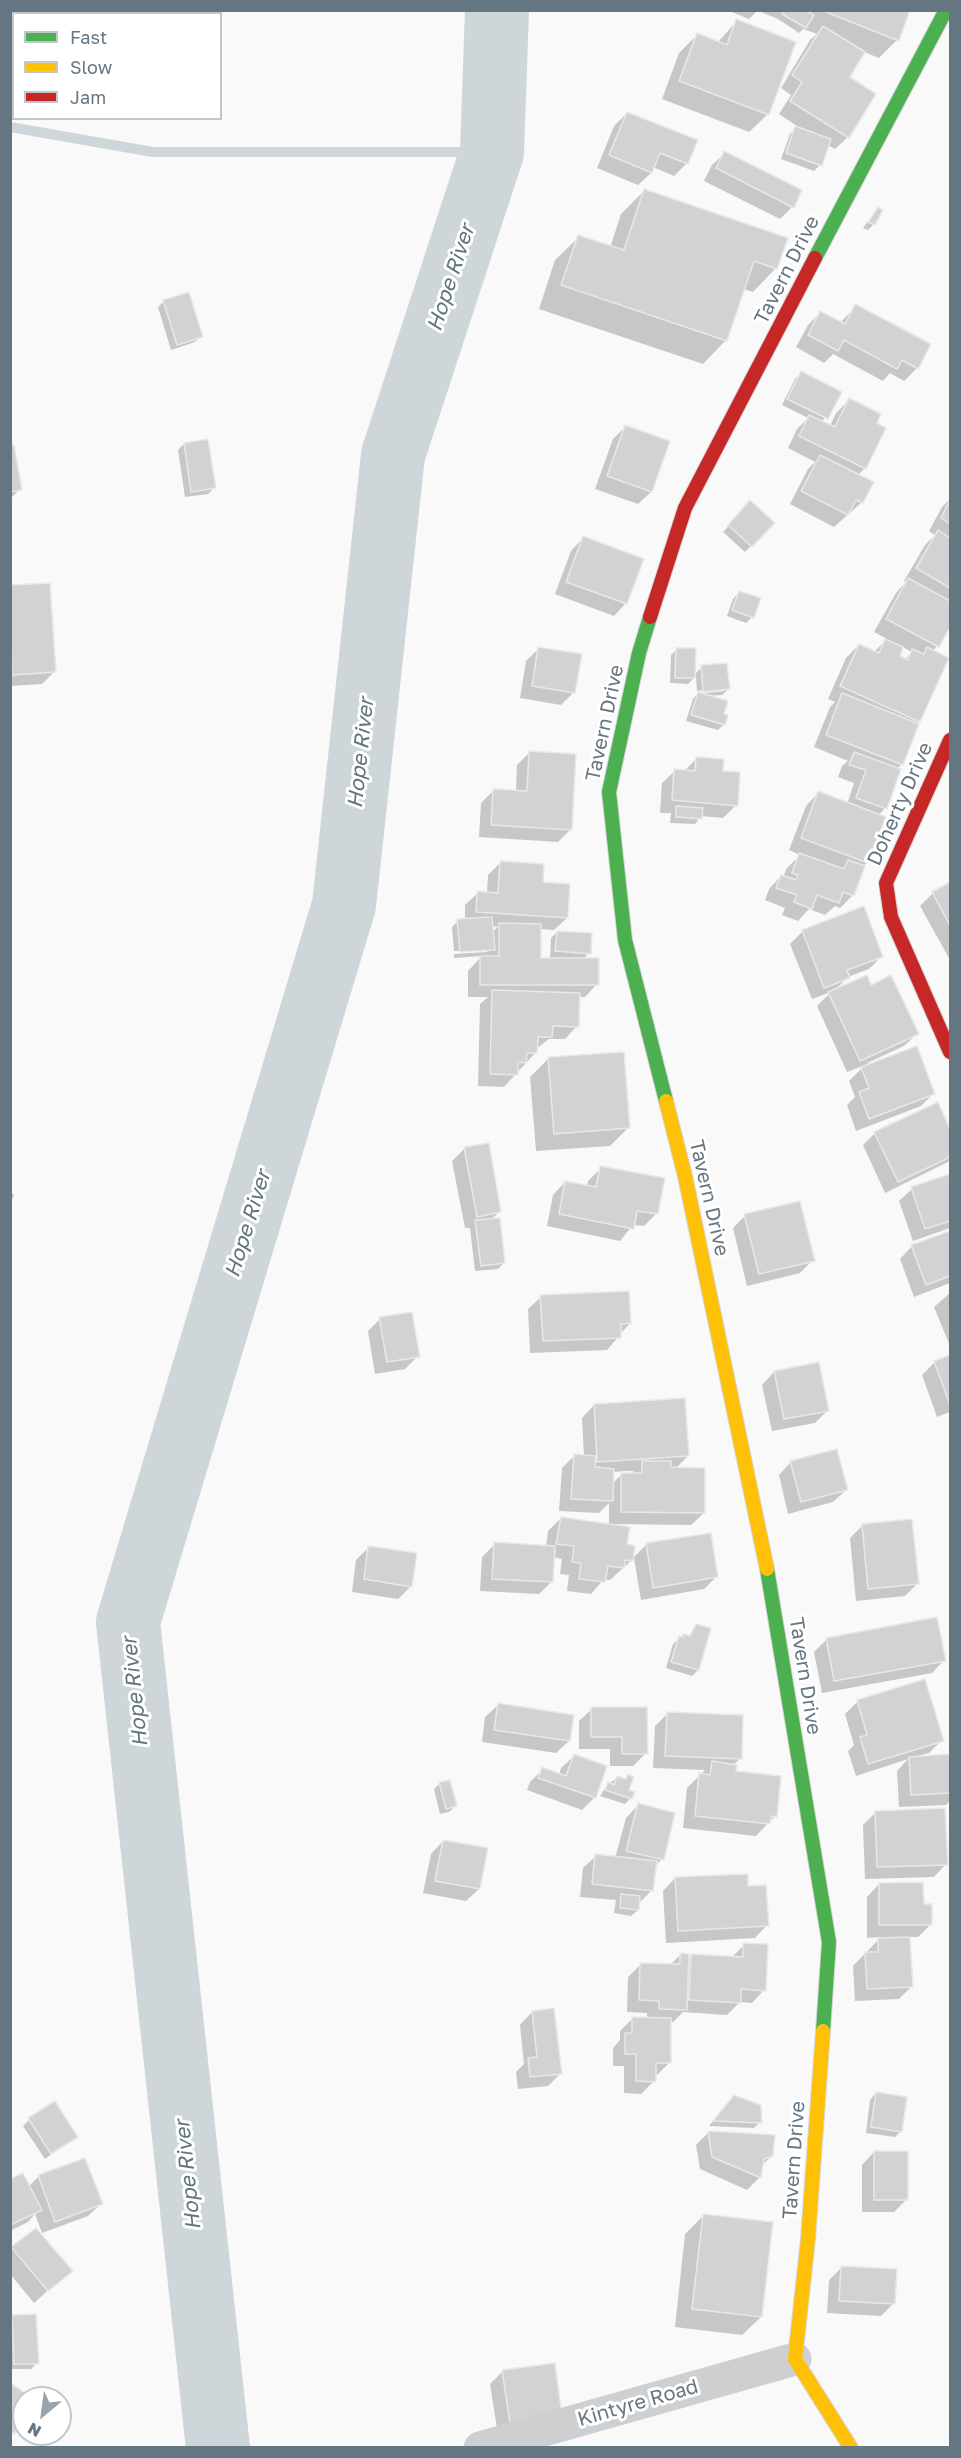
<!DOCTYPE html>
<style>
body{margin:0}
#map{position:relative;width:961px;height:2458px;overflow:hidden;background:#f9f9f9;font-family:"Golos Text",sans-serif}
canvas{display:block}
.frame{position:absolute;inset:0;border:12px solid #657683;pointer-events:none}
.legend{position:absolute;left:12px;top:12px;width:210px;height:108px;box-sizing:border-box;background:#fff;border:2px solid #c1c8cd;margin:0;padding:8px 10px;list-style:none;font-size:18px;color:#657683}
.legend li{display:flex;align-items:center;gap:12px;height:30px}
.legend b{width:30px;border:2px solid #c1c8cd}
.north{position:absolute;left:12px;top:2386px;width:60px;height:60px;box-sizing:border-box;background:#fff;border:2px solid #c1c8cd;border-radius:50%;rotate:209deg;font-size:16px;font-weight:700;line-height:24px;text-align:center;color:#657683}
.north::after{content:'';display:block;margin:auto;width:21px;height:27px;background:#99a4ac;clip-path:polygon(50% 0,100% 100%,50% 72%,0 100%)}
</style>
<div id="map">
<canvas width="961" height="2458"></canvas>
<div class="frame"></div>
<ul class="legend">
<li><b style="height:8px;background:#4caf50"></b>Fast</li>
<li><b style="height:8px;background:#ffc107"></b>Slow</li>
<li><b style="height:8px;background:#c62828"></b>Jam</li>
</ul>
<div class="north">N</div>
</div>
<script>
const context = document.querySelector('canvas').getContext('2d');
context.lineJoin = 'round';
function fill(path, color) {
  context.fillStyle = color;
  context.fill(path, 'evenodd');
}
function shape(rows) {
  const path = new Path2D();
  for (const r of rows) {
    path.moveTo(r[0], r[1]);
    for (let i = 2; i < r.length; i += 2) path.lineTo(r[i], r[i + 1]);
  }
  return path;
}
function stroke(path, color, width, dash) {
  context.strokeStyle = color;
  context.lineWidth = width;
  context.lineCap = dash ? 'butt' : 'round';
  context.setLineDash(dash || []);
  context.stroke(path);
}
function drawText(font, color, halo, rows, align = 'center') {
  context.font = font + ' "Golos Text",sans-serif';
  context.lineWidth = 6;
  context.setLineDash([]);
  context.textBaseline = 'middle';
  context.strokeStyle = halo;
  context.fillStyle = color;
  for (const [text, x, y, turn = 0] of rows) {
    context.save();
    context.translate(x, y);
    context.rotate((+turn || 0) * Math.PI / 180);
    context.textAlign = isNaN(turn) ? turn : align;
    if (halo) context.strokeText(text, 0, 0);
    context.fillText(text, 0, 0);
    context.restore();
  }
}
const shadow = shape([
 [727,10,758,10,749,19],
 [761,10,909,10,897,40,879,58,864,52,848,78,848,137,835,149,827,145,820,165,814,171,781,159,790,134,797,126,779,114,791,95,781,88,810,40,817,34,803,29,799,33,778,19,761,12],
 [737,21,768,114,749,132,662,99,679,53,697,35,717,43],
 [627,113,687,163,674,176,653,167,651,173,638,185,597,168,614,126],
 [725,153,792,207,780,219,704,181,712,165],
 [644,191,776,268,753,292,743,289,726,340,703,364,539,309,555,260,579,237,610,248,621,214],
 [878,208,874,224,868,230,863,228],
 [164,301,201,336,195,342,171,350,158,307],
 [856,306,917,368,904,381,890,373,883,381,833,354,824,363,796,347,808,325,820,313,840,323],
 [801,373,840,392,822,422,830,426,836,413,849,400,875,424,865,468,858,475,872,482,861,503,834,527,790,504,808,469,815,462,788,448,797,429,808,418,782,405,795,379],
 [625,427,651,492,638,504,595,489,613,439],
 [184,444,214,488,208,494,185,497,178,450],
 [10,447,20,489,10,499],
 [950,499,950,623,933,652,919,721,901,765,897,769,885,808,878,816,884,818,867,863,863,866,853,895,840,908,835,906,825,915,809,909,798,921,782,915,785,908,765,900,769,889,781,876,783,877,787,868,800,855,789,850,806,806,818,793,847,804,854,783,838,777,842,766,848,761,814,747,830,707,835,702,828,699,846,658,859,645,874,652,887,639,874,632,896,593,906,582,904,581,925,545,935,535,929,531,942,507],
 [902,647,912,652,904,660,898,657],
 [750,502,773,523,745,552,723,532],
 [583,538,626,603,614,616,555,594,571,551],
 [10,587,55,671,42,684,10,686],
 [739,592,752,617,746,623,727,616,733,599],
 [539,648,574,692,561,705,520,698,526,661],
 [677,649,694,675,702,667,728,689,722,695,708,696,722,714,724,724,718,730,686,721,693,699,697,694,724,691,724,688,697,691,696,676,688,684,670,683,671,655],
 [530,752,571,829,558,842,479,837,481,803,494,790,516,791,517,765],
 [696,759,721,772,736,805,723,818,701,816,695,824,670,823,671,813,660,813,662,783,675,771,684,771],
 [500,863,541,884,567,918,554,930,539,929,540,959,550,959,551,938,557,932,589,953,583,959,597,984,585,997,578,997,577,1026,565,1039,549,1039,536,1049,536,1052,504,1087,478,1086,480,1004,488,997,468,997,468,971,482,956,454,958,454,954,487,952,487,949,454,951,452,927,458,921,465,920,465,905,478,893,487,893,488,875],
 [492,926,498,927,492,932],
 [950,884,950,960,920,906,933,893],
 [803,931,882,956,869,969,848,977,835,990,870,987,917,1034,904,1046,867,1063,933,1094,921,1106,856,1131,847,1105,855,1097,849,1081,865,1065,847,1072,817,1006,831,992,812,999,790,944],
 [549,1058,628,1128,610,1146,536,1151,530,1077],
 [937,1104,950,1132,950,1161,885,1193,863,1145,875,1133],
 [465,1148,499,1212,491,1220,504,1263,498,1269,475,1271,470,1228,465,1228,452,1161],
 [601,1168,663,1179,656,1214,644,1226,633,1225,620,1241,547,1226,553,1195,565,1182,587,1187,588,1181],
 [950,1176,950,1228,913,1241,899,1201,912,1189],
 [10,1193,14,1194,10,1206],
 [745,1216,813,1260,800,1273,747,1286,733,1228],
 [950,1232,950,1283,914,1297,900,1259,912,1246],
 [950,1293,950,1346,934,1307],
 [541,1297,630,1323,607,1350,530,1353,528,1309],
 [380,1319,418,1356,405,1369,375,1374,368,1331],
 [950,1356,950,1412,937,1417,922,1375,935,1362],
 [774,1372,828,1410,815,1423,772,1431,762,1385],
 [594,1405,688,1456,675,1469,704,1513,691,1525,613,1524,632,1559,646,1545,717,1576,704,1589,641,1600,634,1558,610,1580,604,1579,591,1594,567,1591,569,1575,560,1574,562,1559,553,1557,551,1582,539,1594,480,1591,482,1557,495,1544,546,1547,548,1531,561,1518,609,1526,609,1503,599,1513,559,1511,562,1468,574,1456,584,1456,582,1418],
 [625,1471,634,1471,630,1474,622,1474,612,1484,613,1472],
 [791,1462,846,1490,833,1502,788,1514,779,1475],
 [863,1525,917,1584,905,1596,856,1601,850,1538],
 [369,1547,411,1586,398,1599,352,1592,356,1560],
 [697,1625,698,1670,692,1676,666,1668,673,1644,684,1635,688,1637],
 [827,1639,944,1660,932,1673,822,1693,814,1652],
 [858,1701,942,1740,929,1753,918,1756,950,1756,950,1801,946,1805,899,1807,897,1771,908,1759,856,1776,848,1751,854,1745,845,1714],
 [498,1705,569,1741,556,1753,482,1742,485,1717],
 [592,1709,646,1753,633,1766,610,1766,610,1749,579,1749,579,1721],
 [668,1713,740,1759,733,1765,735,1773,775,1816,756,1836,683,1828,687,1788,705,1770,653,1768,655,1726],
 [574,1756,595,1797,582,1810,527,1790,530,1782,543,1769,559,1775,561,1768],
 [628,1776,628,1791,631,1798,625,1804,600,1796,608,1784,617,1778,624,1780],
 [440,1783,455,1806,449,1812,440,1814,434,1789],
 [638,1805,662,1859,654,1867,652,1890,638,1904,638,1910,631,1916,614,1913,616,1900,580,1897,583,1868,596,1856,615,1858,626,1818],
 [875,1813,946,1864,934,1877,865,1879,863,1825],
 [443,1841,479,1889,466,1901,423,1893,431,1854],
 [675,1878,747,1887,767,1925,755,1938,666,1943,663,1891],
 [879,1884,922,1905,931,1924,918,1937,909,1937,911,1987,899,1999,855,2001,853,1966,881,1937,867,1938,867,1897],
 [744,1945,764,1990,752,2003,740,2002,727,2015,683,2012,673,2022,670,2022,670,2062,657,2075,654,2075,654,2081,641,2094,624,2093,624,2066,613,2066,613,2048,620,2040,620,2031,633,2018,647,2019,647,2013,627,2012,628,1977,641,1964,670,1965,680,1955,687,1960,692,1956,731,1958],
 [532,2012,561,2073,548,2086,518,2089,516,2072,524,2064,520,2025],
 [876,2093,901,2131,895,2137,866,2133,870,2100],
 [728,2103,760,2122,754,2128,709,2126],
 [29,2120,76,2137,45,2159,23,2126],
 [709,2132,772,2156,761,2166,760,2177,747,2190,700,2169,696,2145],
 [874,2152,907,2199,894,2212,862,2212,862,2165],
 [84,2160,101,2204,88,2216,42,2233,35,2214,28,2222,10,2231,10,2180,28,2187,38,2177],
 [704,2215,761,2317,742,2335,675,2327,685,2234],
 [36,2230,70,2271,34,2303,10,2274,10,2250],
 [841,2268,894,2303,881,2316,827,2313,829,2280],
 [13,2316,37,2363,31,2369,10,2369,10,2318],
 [503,2371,561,2415,498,2435,490,2384]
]);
const stream = shape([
 [10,127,153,152,492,152]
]);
const river = shape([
 [218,2448,128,1622,344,905,393,455,492,152,497,10]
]);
const building = shape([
 [784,10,805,10,814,15,806,28,782,14,784,10],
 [821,10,910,10,899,41,821,10],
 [736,19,796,42,769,115,679,81,697,33,727,45,736,19],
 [823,26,865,52,850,77,876,94,849,138,790,101,802,82,792,75,823,26],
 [627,112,698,140,688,164,660,153,652,173,609,155,627,112],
 [795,126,831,139,822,166,786,153,795,126],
 [724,151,802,190,794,208,716,168,724,151],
 [644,189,788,238,777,269,754,261,727,341,561,285,578,235,624,250,644,189],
 [878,207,883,210,875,225,868,222,878,207],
 [189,292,203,337,177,345,163,300,189,292],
 [855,304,931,344,918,369,902,360,897,369,844,340,838,351,808,335,820,311,845,324,855,304],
 [801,371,842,392,828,419,787,399,801,371],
 [849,398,881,414,877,423,886,428,866,469,799,436,809,415,835,427,849,398],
 [625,425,670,441,652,492,607,476,625,425],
 [208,439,216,488,191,492,184,443,208,439],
 [14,445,22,490,10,492,10,446,14,445],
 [820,455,874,482,863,503,856,500,848,515,801,491,820,455],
 [750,500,775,523,752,547,728,525,750,500],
 [950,500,950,524,941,518,950,500],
 [938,530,950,538,950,588,916,568,938,530],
 [583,536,644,559,627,604,566,582,583,536],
 [908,578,950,601,950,627,939,647,886,619,908,578],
 [50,583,56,672,12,675,10,585,50,583],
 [739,591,761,598,754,618,732,610,739,591],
 [885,639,903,647,900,656,908,660,912,649,924,654,927,647,949,658,920,722,840,686,859,644,879,653,885,639],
 [538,647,582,654,575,693,532,686,538,647],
 [676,648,696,648,695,678,675,678,676,648],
 [727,663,730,689,703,692,701,665,727,663],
 [698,692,728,701,724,714,728,715,725,725,691,715,698,692],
 [842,693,919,724,903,765,826,735,842,693],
 [529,751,576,754,572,830,491,825,493,789,527,791,529,751],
 [854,752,901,769,887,809,856,798,866,770,849,765,854,752],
 [696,757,724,759,723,771,740,772,738,806,672,800,674,769,695,771,696,757],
 [818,791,886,817,868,863,801,838,818,791],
 [676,806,703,808,702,819,676,817,676,806],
 [799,853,844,869,848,860,865,866,854,896,843,892,839,903,817,895,812,909,794,902,797,895,776,888,781,875,796,880,798,875,792,873,799,853],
 [500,861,544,864,543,882,570,884,568,918,476,912,477,891,498,893,500,861],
 [950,882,950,926,932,892,950,882],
 [864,906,883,957,847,970,850,978,824,988,802,930,864,906],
 [492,917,495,950,460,952,457,919,492,917],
 [499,923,541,924,541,958,599,958,599,985,480,985,480,956,499,956,499,923],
 [557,931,592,933,591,954,555,951,557,931],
 [867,975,871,985,891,975,919,1034,860,1061,828,992,867,975],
 [492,990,580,993,579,1027,553,1026,552,1037,538,1037,537,1053,527,1053,526,1063,518,1062,518,1075,490,1074,492,990],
 [917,1046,935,1094,869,1119,859,1092,869,1088,861,1067,917,1046],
 [624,1052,630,1128,554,1134,548,1057,624,1052],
 [938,1102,950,1129,950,1157,898,1182,874,1132,938,1102],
 [489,1143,501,1212,477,1217,464,1147,489,1143],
 [600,1166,665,1178,658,1214,637,1211,634,1229,559,1214,565,1181,596,1187,600,1166],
 [950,1174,950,1221,925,1229,911,1187,950,1174],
 [800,1201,815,1261,759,1274,744,1214,800,1201],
 [500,1218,505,1263,481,1266,475,1220,500,1218],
 [950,1231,950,1276,926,1285,911,1245,950,1231],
 [629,1291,631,1323,621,1324,621,1338,543,1341,540,1295,629,1291],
 [412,1312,420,1357,387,1362,379,1317,412,1312],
 [950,1355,950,1405,934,1361,950,1355],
 [819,1362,829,1411,784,1419,774,1371,819,1362],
 [685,1398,689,1456,597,1462,594,1404,685,1398],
 [837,1449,848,1490,801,1502,790,1461,837,1449],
 [574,1454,596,1456,595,1467,614,1469,613,1501,571,1499,574,1454],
 [642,1461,671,1461,671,1467,705,1468,705,1513,621,1512,621,1473,642,1473,642,1461],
 [561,1517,630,1527,627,1544,635,1546,633,1561,625,1560,624,1568,608,1566,605,1582,579,1579,581,1563,572,1562,574,1546,556,1544,561,1517],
 [912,1519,919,1584,868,1589,862,1524,912,1519],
 [711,1533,718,1577,653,1588,646,1543,711,1533],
 [494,1542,555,1546,553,1582,492,1579,494,1542],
 [368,1546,417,1553,412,1587,364,1579,368,1546],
 [937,1617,946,1661,834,1681,826,1638,937,1617],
 [696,1624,711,1628,699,1670,671,1662,679,1636,683,1637,683,1634,690,1636,696,1624],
 [925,1679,944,1741,868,1764,860,1737,867,1735,857,1700,925,1679],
 [498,1703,574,1715,570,1741,494,1730,498,1703],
 [591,1707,647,1707,648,1754,622,1754,622,1737,591,1737,591,1707],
 [667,1712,743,1715,742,1759,665,1756,667,1712],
 [574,1754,607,1766,596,1798,538,1778,542,1767,566,1776,574,1754],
 [950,1754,950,1793,911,1795,909,1757,950,1754],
 [712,1761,737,1765,736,1771,781,1776,777,1817,771,1816,770,1824,695,1816,699,1773,710,1775,712,1761],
 [628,1774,634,1777,629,1790,635,1792,632,1799,605,1790,608,1782,614,1785,617,1776,626,1779,628,1774],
 [450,1780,457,1806,446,1809,439,1782,450,1780],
 [638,1803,675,1813,664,1860,626,1851,638,1803],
 [945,1808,948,1865,877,1867,875,1811,945,1808],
 [443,1840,488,1848,480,1889,435,1881,443,1840],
 [595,1854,657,1861,653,1891,592,1884,595,1854],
 [748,1874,748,1886,766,1885,769,1926,678,1931,675,1877,748,1874],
 [923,1882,924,1904,932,1904,932,1925,879,1925,879,1883,923,1882],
 [621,1894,640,1896,639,1910,620,1908,621,1894],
 [910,1937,913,1987,867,1989,865,1952,878,1952,878,1938,910,1937],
 [743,1943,768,1944,766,1991,741,1989,741,2003,689,2000,691,1954,743,1957,743,1943],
 [680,1953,689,1954,687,2010,659,2009,659,2001,639,2000,640,1963,680,1964,680,1953],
 [554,2008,562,2074,530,2077,528,2058,537,2057,532,2011,554,2008],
 [632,2017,671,2018,671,2063,656,2063,656,2082,636,2081,636,2054,625,2054,625,2033,632,2033,632,2017],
 [876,2092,907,2097,902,2132,871,2127,876,2092],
 [734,2095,761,2105,762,2123,713,2121,734,2095],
 [55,2101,78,2137,51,2154,28,2118,55,2101],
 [708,2131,775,2135,773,2156,764,2159,761,2178,712,2157,708,2131],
 [874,2151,908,2151,908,2200,874,2200,874,2151],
 [85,2158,103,2204,55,2222,38,2175,85,2158],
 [23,2173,42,2210,10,2225,10,2179,23,2173],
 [703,2214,773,2222,762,2317,692,2309,703,2214],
 [36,2228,73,2271,48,2291,11,2247,36,2228],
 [841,2266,897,2269,895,2304,839,2301,841,2266],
 [36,2314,39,2364,14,2364,12,2315,36,2314],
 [555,2363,562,2416,510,2423,502,2370,555,2363],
 [10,2383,33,2398,24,2398,24,2419,14,2434,10,2431,10,2383]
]);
const street = shape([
 [480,2448,795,2359]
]);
const fast = shape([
 [815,258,946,10],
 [650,617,639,653,609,792,625,940,666,1101],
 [767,1569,829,1942,823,2031]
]);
const slow = shape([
 [666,1101,685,1176,767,1569],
 [823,2031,808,2239,795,2359,851,2448]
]);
const jam = shape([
 [650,617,685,508,815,258],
 [950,740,886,883,891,917,950,1052]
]);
const streetNames = [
 ["Tavern Drive",787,270,-63],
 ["Tavern Drive",605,723,-78],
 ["Doherty Drive",900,804,-66],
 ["Tavern Drive",709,1198,77],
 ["Tavern Drive",805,1676,81],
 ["Tavern Drive",794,2160,-86],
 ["Kintyre Road",638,2403,-16]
];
const waterNames = [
 ["Hope River",451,278,-72],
 ["Hope River",361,753,-84],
 ["Hope River",248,1224,-73],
 ["Hope River",135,1692,-96],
 ["Hope River",188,2175,-96]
];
fill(shadow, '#0003');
stroke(stream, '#ced6d9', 10);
stroke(river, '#ced6d9', 64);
fill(building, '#d0d2d3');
stroke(building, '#e8e8e8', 1.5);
stroke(fast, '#d5d6d7', 16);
stroke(slow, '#d5d6d7', 16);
stroke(jam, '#d5d6d7', 16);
stroke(street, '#cecfd0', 33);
stroke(fast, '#4caf50', 14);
stroke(slow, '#ffc107', 14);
stroke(jam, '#c62828', 14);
drawText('20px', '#657683', '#fff', streetNames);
drawText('italic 21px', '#60757c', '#fff', waterNames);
</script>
